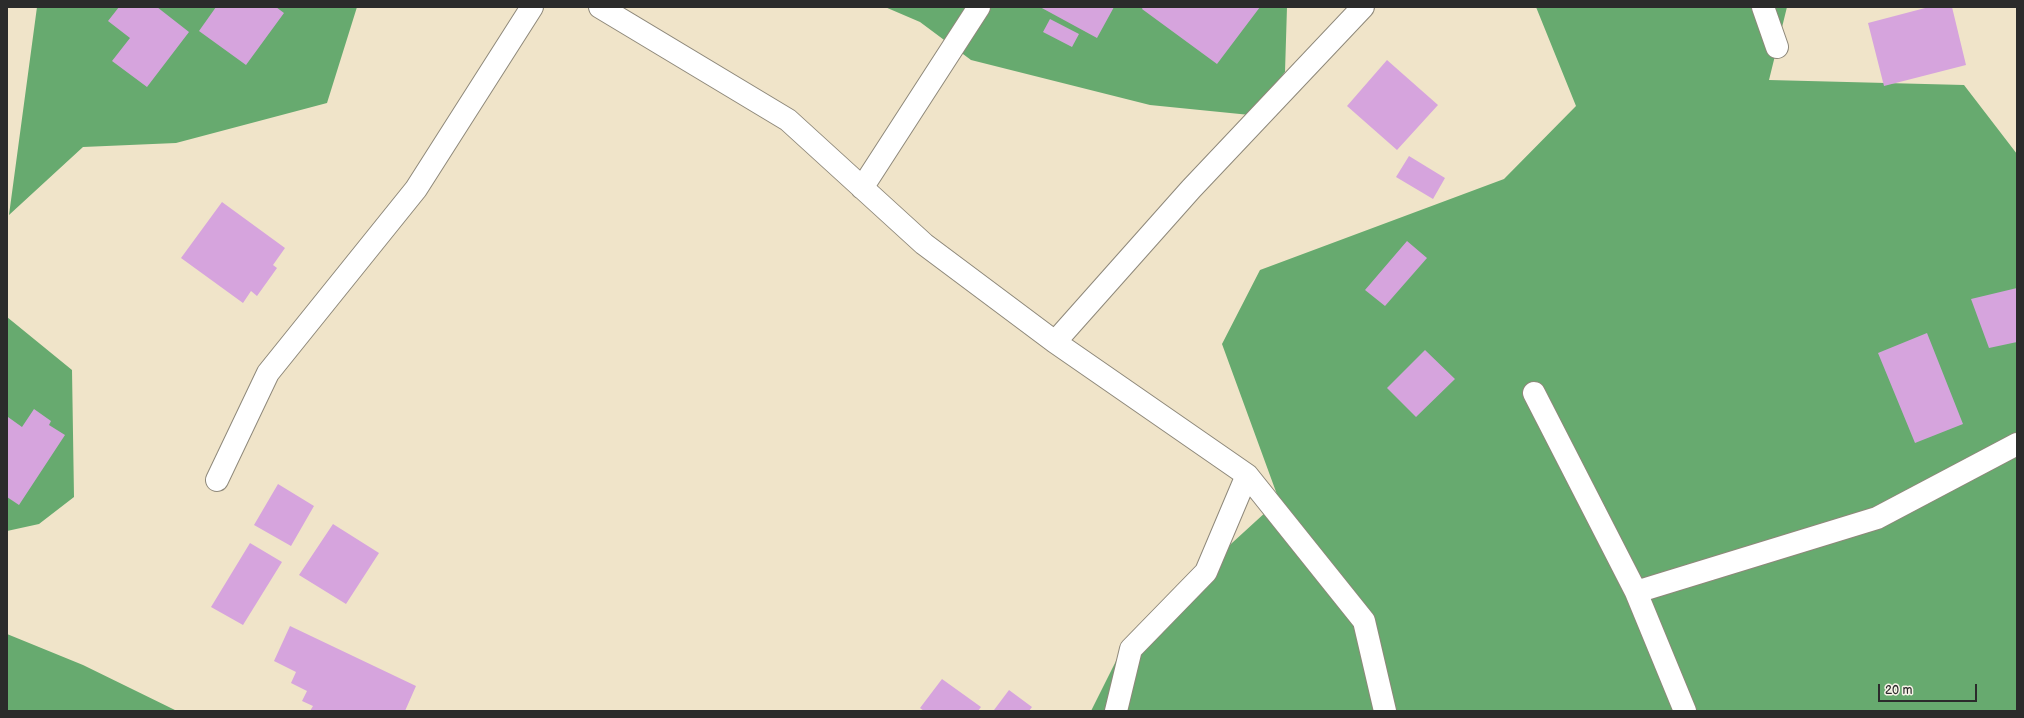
<!DOCTYPE html>
<style>
body{margin:0}
#map{position:relative;width:2024px;height:718px;overflow:hidden;background:#f0e4c9;font-family:"Balsamiq Sans",sans-serif}
canvas{display:block}
.frame{position:absolute;inset:0;border:8px solid #2b2b2b;pointer-events:none}
.scale{position:absolute;left:1878px;top:684px;width:99px;height:18px;box-sizing:border-box;border:2px solid #2b2b2b;border-top:0;padding-left:5px;font-size:12px;line-height:14px;white-space:nowrap;color:#2b2b2b;-webkit-text-stroke:3px #f7f3e8;paint-order:stroke}
</style>
<div id="map">
<canvas width="2024" height="718"></canvas>
<div class="frame"></div>
<div class="scale">20 m</div>
</div>
<script>
const context = document.querySelector('canvas').getContext('2d');
context.lineJoin = 'round';
function fill(path, color) {
  context.fillStyle = color;
  context.fill(path, 'evenodd');
}
function shape(rows) {
  const path = new Path2D();
  for (const r of rows) {
    path.moveTo(r[0], r[1]);
    for (let i = 2; i < r.length; i += 2) path.lineTo(r[i], r[i + 1]);
  }
  return path;
}
function stroke(path, color, width, dash) {
  context.strokeStyle = color;
  context.lineWidth = width;
  context.lineCap = dash ? 'butt' : 'round';
  context.setLineDash(dash || []);
  context.stroke(path);
}
const forest = shape([
 [37,7,357,7,327,103,176,143,83,147,9,215],
 [885,7,1287,7,1285,72,1250,115,1150,105,971,60,920,22],
 [1536,7,1787,7,1769,80,1964,85,2017,154,2017,711,1091,711,1127,639,1279,500,1222,344,1260,270,1504,179,1576,106],
 [7,317,72,370,74,497,39,524,7,531],
 [7,634,83,665,177,711,7,711]
]);
const building = shape([
 [119,7,157,7,189,32,147,87,112,61,130,38,108,21],
 [216,7,276,7,284,13,246,65,199,31],
 [1040,7,1114,7,1097,38],
 [1143,7,1260,7,1217,64,1142,9],
 [1929,7,1952,7,1966,65,1884,86,1868,23],
 [1050,19,1079,34,1072,47,1043,32],
 [1387,60,1438,105,1397,150,1347,106],
 [1409,156,1445,178,1433,199,1396,177],
 [222,202,285,248,273,265,277,268,257,296,251,291,243,303,181,258],
 [1407,241,1427,258,1385,306,1365,290],
 [2017,288,2017,342,1989,348,1971,299],
 [1927,333,1963,424,1915,443,1878,353],
 [1425,350,1455,379,1416,417,1387,388],
 [34,409,51,421,49,425,65,435,19,505,7,497,7,419,8,417,22,427],
 [278,484,314,506,291,546,254,525],
 [333,524,379,553,346,604,299,575],
 [250,543,282,562,243,625,211,607],
 [290,626,416,686,405,711,310,711,313,706,302,701,307,691,291,683,296,672,274,661],
 [942,679,981,707,978,711,924,711,920,708],
 [1009,690,1032,707,1029,711,994,710]
]);
const street = shape([
 [600,7,788,120,924,244,1055,342,1247,475,1364,621,1385,711],
 [1763,7,1777,47],
 [862,188,979,7],
 [1055,342,1191,189,1363,7],
 [1534,393,1636,592,1685,711],
 [217,480,268,373,416,189,532,7],
 [1636,592,1877,518,2017,444],
 [1116,711,1131,649,1206,572,1247,475]
]);
fill(forest, '#67aa6f');
fill(building, '#d6a4dd');
stroke(street, '#8e887a', 24);
stroke(street, '#fff', 22);
</script>
